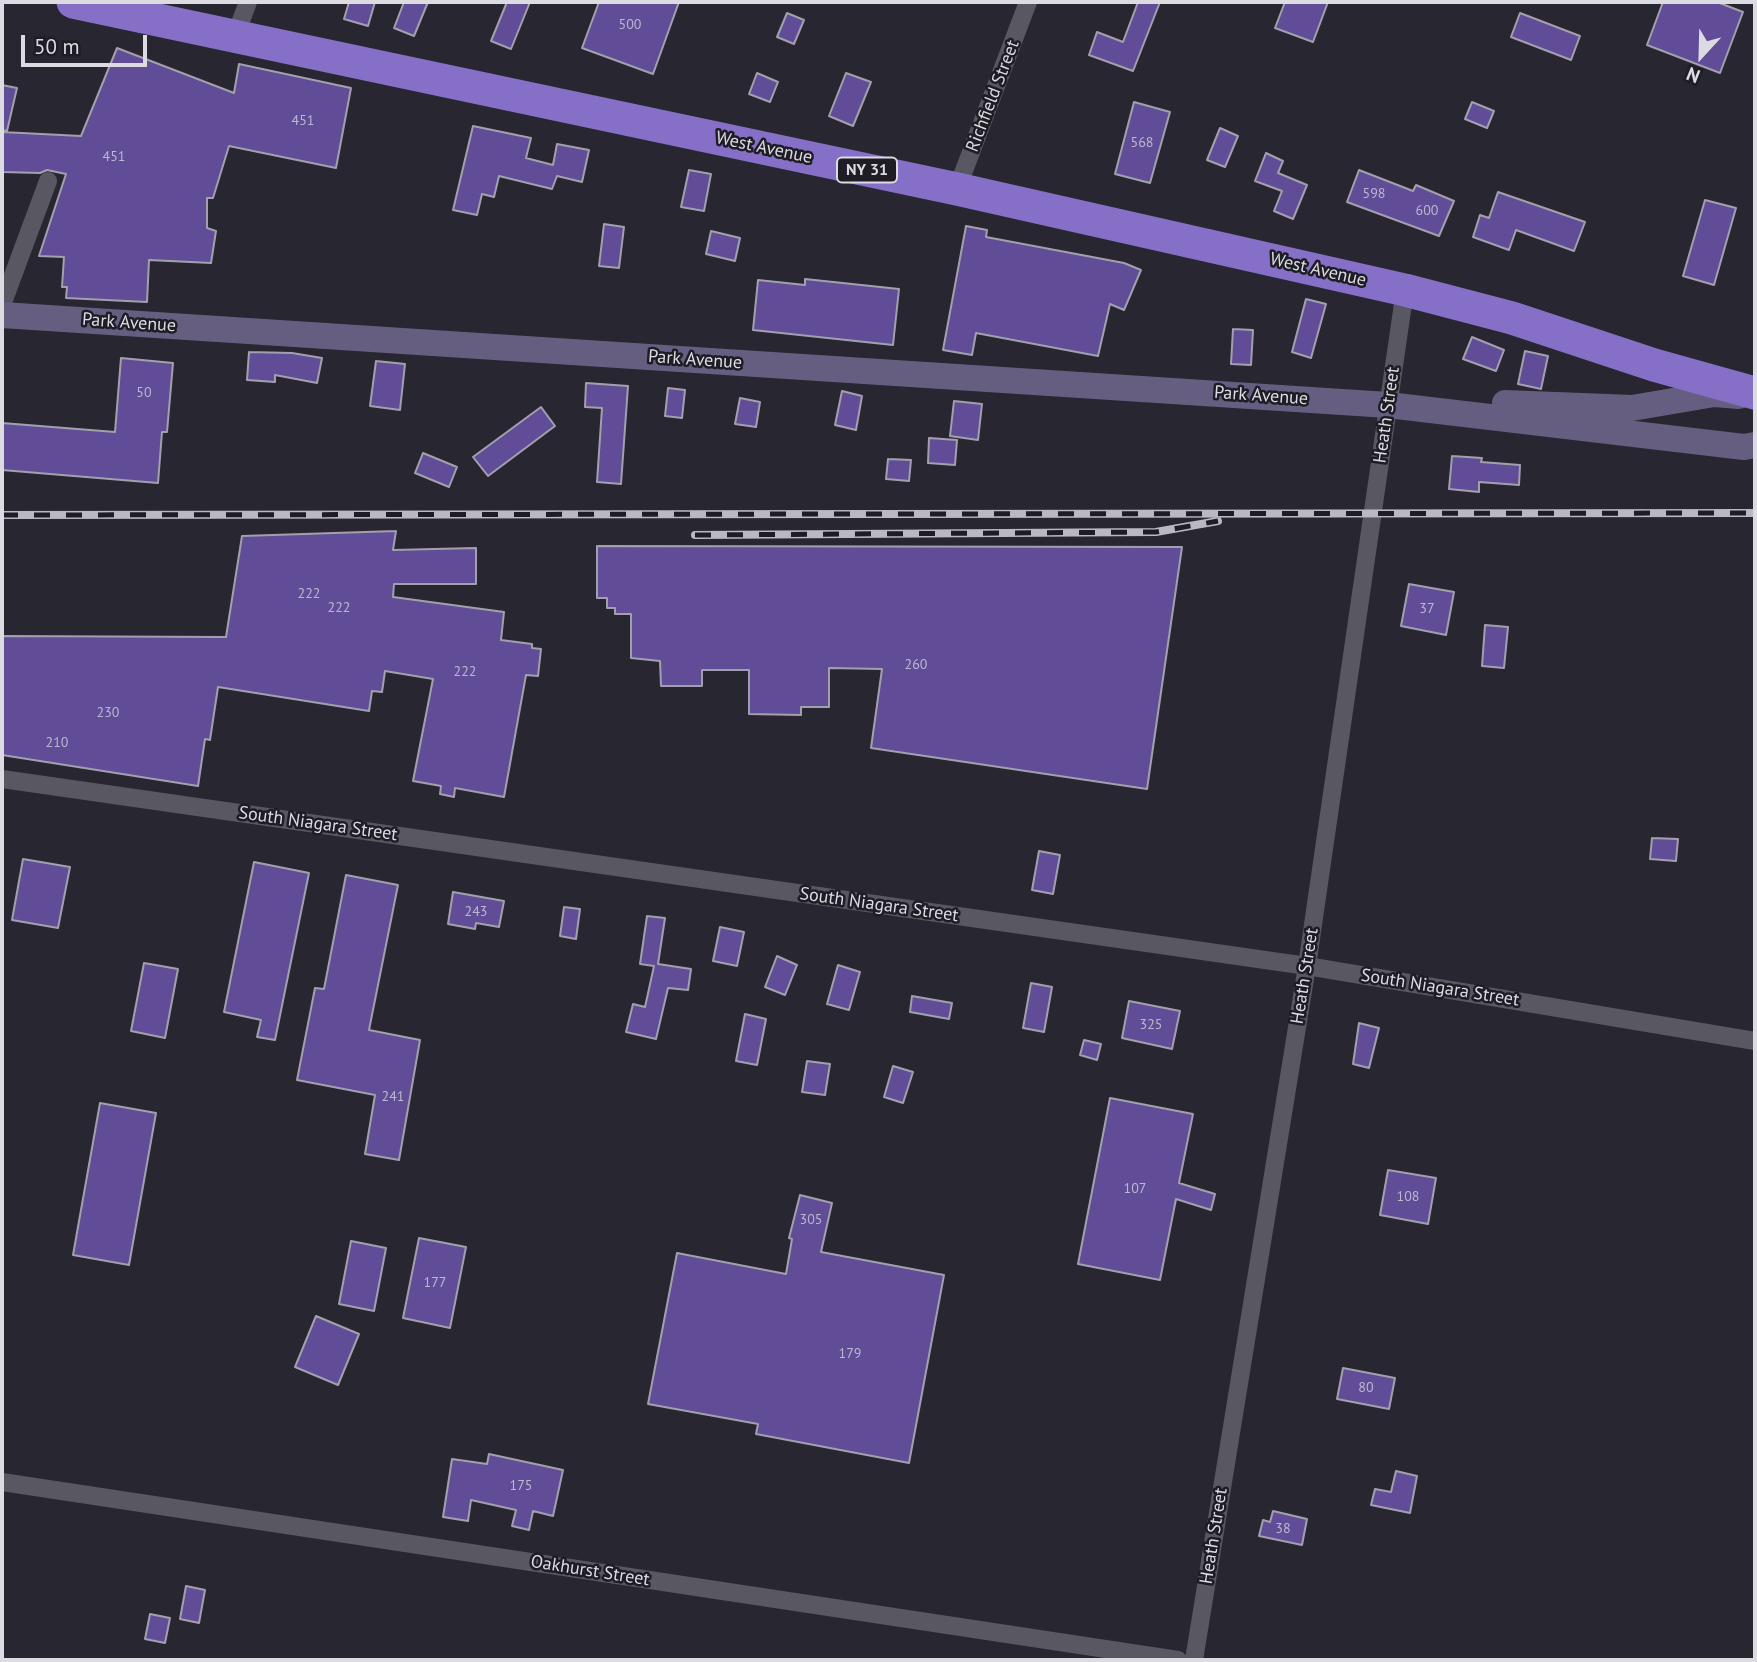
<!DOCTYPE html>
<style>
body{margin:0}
#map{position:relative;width:1757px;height:1662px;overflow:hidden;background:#282630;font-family:"PT Sans",sans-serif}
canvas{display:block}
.frame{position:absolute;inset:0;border:4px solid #dcdbe2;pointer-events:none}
.north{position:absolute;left:1666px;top:21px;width:70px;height:70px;-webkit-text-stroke:5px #1e1d26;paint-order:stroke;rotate:202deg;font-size:19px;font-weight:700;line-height:28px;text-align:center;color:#dcdbe2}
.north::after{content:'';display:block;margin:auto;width:24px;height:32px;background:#dcdbe2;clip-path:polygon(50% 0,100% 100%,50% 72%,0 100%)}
.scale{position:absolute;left:21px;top:35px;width:126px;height:32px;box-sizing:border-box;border:4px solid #dcdbe2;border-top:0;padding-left:9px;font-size:21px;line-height:24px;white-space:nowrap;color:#dcdbe2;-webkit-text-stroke:5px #1e1d26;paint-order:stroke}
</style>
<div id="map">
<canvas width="1757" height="1662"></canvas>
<div class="frame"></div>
<div class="north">N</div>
<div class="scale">50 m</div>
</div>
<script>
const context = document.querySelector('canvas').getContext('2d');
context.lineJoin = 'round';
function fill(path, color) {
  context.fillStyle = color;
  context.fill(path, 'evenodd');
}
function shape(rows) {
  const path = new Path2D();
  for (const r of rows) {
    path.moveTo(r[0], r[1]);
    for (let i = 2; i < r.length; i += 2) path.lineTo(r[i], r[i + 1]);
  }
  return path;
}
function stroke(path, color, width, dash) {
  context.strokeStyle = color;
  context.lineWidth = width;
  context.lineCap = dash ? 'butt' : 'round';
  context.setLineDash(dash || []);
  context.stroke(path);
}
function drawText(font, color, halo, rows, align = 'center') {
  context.font = font + ' "PT Sans",sans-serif';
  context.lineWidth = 5;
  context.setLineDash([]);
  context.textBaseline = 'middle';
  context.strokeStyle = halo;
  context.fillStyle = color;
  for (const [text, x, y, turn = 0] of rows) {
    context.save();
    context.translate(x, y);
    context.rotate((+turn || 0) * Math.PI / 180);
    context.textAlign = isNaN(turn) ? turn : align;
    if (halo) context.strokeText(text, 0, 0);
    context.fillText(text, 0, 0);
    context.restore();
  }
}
const building = shape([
 [349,2,375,2,368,26,344,19,349,2],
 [404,2,428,2,414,36,394,28,404,2],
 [507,2,530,2,511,49,491,41,507,2],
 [599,2,679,2,653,74,582,48,599,2],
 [1138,2,1160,2,1133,71,1089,55,1097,32,1123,42,1138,2],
 [1285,2,1328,2,1313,42,1275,28,1285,2],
 [1663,2,1717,2,1743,12,1720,73,1647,45,1663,2],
 [787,13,804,20,794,44,777,37,787,13],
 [1520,13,1580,36,1571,60,1511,37,1520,13],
 [117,48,234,93,239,64,351,88,336,168,229,146,213,198,207,198,207,228,216,231,211,263,149,260,147,302,66,298,67,287,62,287,64,257,39,256,66,174,47,170,40,173,2,172,2,132,81,136,117,48],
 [757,73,778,82,770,102,749,94,757,73],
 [846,73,871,82,853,126,829,116,846,73],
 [2,85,17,88,7,131,2,130,2,85],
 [1134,102,1170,112,1150,183,1115,174,1134,102],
 [1472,102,1494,111,1487,128,1465,119,1472,102],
 [473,126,531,138,526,158,553,165,557,144,589,150,582,182,557,176,552,189,499,176,494,197,482,194,477,215,453,210,473,126],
 [1220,128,1238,136,1225,167,1207,160,1220,128],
 [1266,153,1283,161,1278,173,1307,185,1293,219,1274,211,1282,191,1255,181,1266,153],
 [689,170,711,174,704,211,681,207,689,170],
 [1359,170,1413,191,1416,185,1454,201,1439,236,1347,202,1359,170],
 [1498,192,1585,222,1574,251,1516,230,1509,250,1473,237,1480,215,1489,218,1498,192],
 [1705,200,1736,208,1714,285,1683,276,1705,200],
 [604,224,624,227,619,268,599,266,604,224],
 [966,226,987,230,986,237,1124,263,1141,270,1124,310,1110,304,1098,356,976,333,972,355,943,350,966,226],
 [711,231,740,238,735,261,706,254,711,231],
 [805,279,899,289,893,345,753,330,758,280,805,285,805,279],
 [1306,299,1326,304,1311,358,1292,352,1306,299],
 [1233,329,1253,330,1251,365,1231,364,1233,329],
 [1472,337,1504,350,1496,371,1463,359,1472,337],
 [1525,351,1548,356,1541,389,1518,384,1525,351],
 [249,352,292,353,322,358,317,383,275,375,275,382,247,380,249,352],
 [121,358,173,363,167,432,162,432,158,483,2,470,2,423,115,432,121,358],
 [376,361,405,364,400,410,370,406,376,361],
 [586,383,628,386,621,484,597,482,602,408,585,407,586,383],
 [668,388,685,390,682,418,665,416,668,388],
 [842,391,862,396,856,430,835,425,842,391],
 [740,398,760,402,756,427,735,424,740,398],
 [954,401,982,404,978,440,950,436,954,401],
 [541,407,555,426,488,476,473,457,541,407],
 [929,438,957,440,955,465,928,463,929,438],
 [423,453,457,467,449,487,415,473,423,453],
 [1452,456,1482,458,1481,462,1520,465,1519,485,1479,482,1479,492,1449,489,1452,456],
 [888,459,911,460,909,481,886,479,888,459],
 [396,531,393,550,476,548,476,584,394,584,393,597,504,612,501,640,532,644,532,648,541,649,538,676,526,675,504,797,455,788,454,797,440,794,441,786,413,781,433,679,385,671,382,692,372,691,369,711,218,687,210,740,205,739,198,786,2,755,2,636,226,637,242,536,396,531],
 [597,546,1182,547,1147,789,871,748,882,669,829,668,829,707,801,707,801,715,749,714,749,670,702,670,702,686,661,686,660,661,631,658,631,614,615,614,615,608,607,608,607,598,597,598,597,546],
 [1409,584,1454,592,1446,635,1401,626,1409,584],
 [1485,625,1508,627,1504,668,1482,666,1485,625],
 [1652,838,1678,839,1676,861,1650,859,1652,838],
 [1039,851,1060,855,1053,894,1032,890,1039,851],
 [23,859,70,867,58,928,12,920,23,859],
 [254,862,309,873,275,1040,257,1037,261,1020,224,1012,254,862],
 [346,875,398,885,369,1030,420,1040,399,1160,365,1154,375,1095,297,1080,315,988,324,989,346,875],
 [453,892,504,901,499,927,476,923,475,929,448,924,453,892],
 [564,907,580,909,576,939,560,936,564,907],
 [647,916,665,918,658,964,691,969,688,990,668,988,656,1039,626,1032,633,1004,645,1007,654,966,640,964,647,916],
 [720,927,744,932,737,966,713,961,720,927],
 [777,956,797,965,785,995,765,987,777,956],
 [144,963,178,969,165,1038,131,1031,144,963],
 [838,965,860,972,849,1010,827,1004,838,965],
 [1031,983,1052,987,1044,1032,1023,1028,1031,983],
 [912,996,952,1003,949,1019,910,1012,912,996],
 [1129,1001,1180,1011,1172,1049,1122,1038,1129,1001],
 [745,1014,766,1019,757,1065,736,1061,745,1014],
 [1359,1023,1379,1028,1369,1068,1353,1064,1359,1023],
 [1084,1040,1101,1044,1097,1060,1080,1055,1084,1040],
 [807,1061,830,1064,825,1095,802,1092,807,1061],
 [893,1066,913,1072,903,1103,884,1097,893,1066],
 [1110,1098,1193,1114,1179,1183,1215,1194,1211,1210,1176,1199,1160,1280,1078,1264,1110,1098],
 [100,1103,156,1113,129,1265,73,1255,100,1103],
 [1388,1170,1436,1178,1428,1224,1380,1215,1388,1170],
 [800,1195,832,1203,821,1252,944,1275,909,1463,756,1434,758,1424,648,1404,677,1253,786,1274,792,1239,789,1238,800,1195],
 [419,1238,466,1247,450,1328,403,1318,419,1238],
 [351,1241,386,1248,374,1311,339,1304,351,1241],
 [316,1316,359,1334,338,1385,295,1367,316,1316],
 [1343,1368,1395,1378,1389,1409,1337,1399,1343,1368],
 [489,1454,563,1470,553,1516,533,1511,529,1530,512,1526,516,1510,471,1500,468,1521,443,1517,452,1459,487,1464,489,1454],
 [1396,1471,1417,1476,1410,1513,1371,1505,1375,1489,1391,1492,1396,1471],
 [1273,1511,1307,1519,1302,1545,1259,1536,1263,1520,1270,1522,1273,1511],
 [186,1586,205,1590,199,1623,180,1619,186,1586],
 [150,1614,170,1618,165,1643,145,1639,150,1614]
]);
const street = shape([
 [236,34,248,2],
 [957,189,1028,2],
 [2,305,48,181],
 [2,779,1307,966,1755,1041],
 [2,1482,1178,1660],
 [1194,1660,1307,966,1405,290]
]);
const secondary = shape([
 [2,315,1388,405,1744,447,1755,445],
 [1505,403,1632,408,1714,394,1739,396]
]);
const highway = shape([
 [73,2,957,189,1405,290,1512,318,1654,365,1755,393]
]);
const rail = shape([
 [2,515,1755,513],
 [695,535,1156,532,1218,521]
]);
const numberNames = [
 ["500",630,25],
 ["451",303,121],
 ["568",1142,143],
 ["451",114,157],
 ["598",1374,194],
 ["600",1427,211],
 ["50",144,393],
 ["222",309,594],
 ["222",339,608],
 ["37",1427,609],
 ["260",916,665],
 ["222",465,672],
 ["230",108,713],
 ["210",57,743],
 ["243",476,912],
 ["325",1151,1025],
 ["241",393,1097],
 ["107",1135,1189],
 ["108",1408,1197],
 ["305",811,1220],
 ["177",435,1283],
 ["179",850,1354],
 ["80",1366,1388],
 ["175",521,1486],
 ["38",1283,1529]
];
const shields = [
 [867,170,60]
];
const shieldNames = [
 ["NY 31",867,170]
];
const streetNames = [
 ["Richfield Street",993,96,-69],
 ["West Avenue",764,148,12],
 ["West Avenue",1318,270,13],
 ["Park Avenue",129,323,4],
 ["Park Avenue",695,360,4],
 ["Park Avenue",1261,396,4],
 ["Heath Street",1387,415,-82],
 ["South Niagara Street",318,824,8],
 ["South Niagara Street",879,905,8],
 ["Heath Street",1305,976,-81],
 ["South Niagara Street",1440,988,9],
 ["Heath Street",1214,1536,-81],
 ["Oakhurst Street",590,1571,9]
];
fill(building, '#604c97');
stroke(building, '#a3a0ad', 2);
stroke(street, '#595762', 18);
stroke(secondary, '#665e80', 26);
stroke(highway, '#8670c7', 33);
stroke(rail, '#bab9c1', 8);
stroke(rail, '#1e1d26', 5, [16]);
drawText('14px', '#bdb7cf', null, numberNames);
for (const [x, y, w] of shields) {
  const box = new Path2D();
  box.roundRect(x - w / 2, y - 12.5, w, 25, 5);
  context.fillStyle = '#1e1d26';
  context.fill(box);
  stroke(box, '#dcdbe2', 2);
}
drawText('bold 16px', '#dcdbe2', null, shieldNames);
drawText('18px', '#dcdbe2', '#1e1d26', streetNames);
</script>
